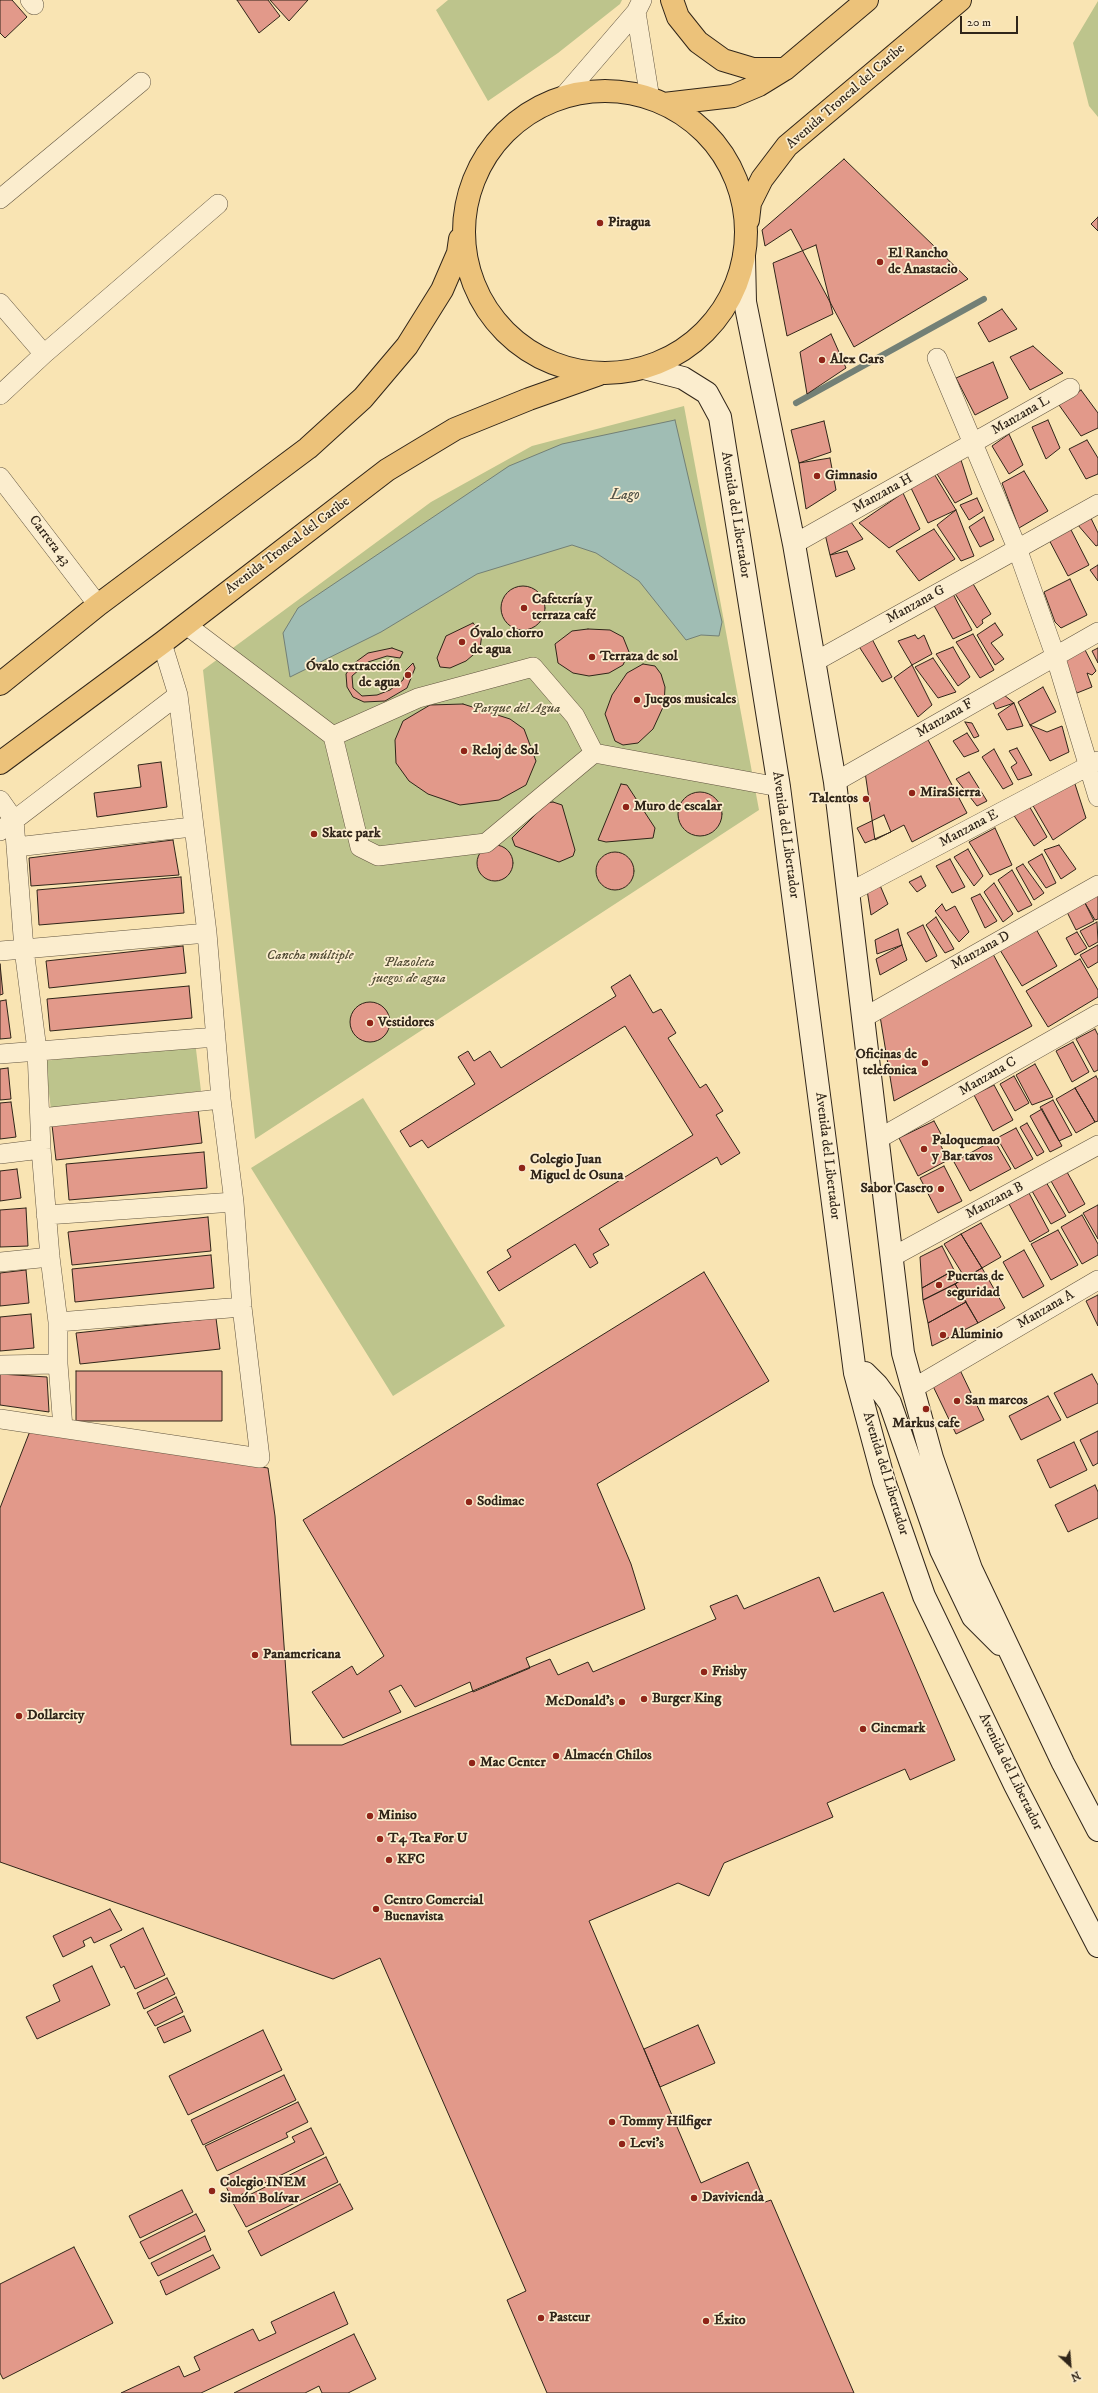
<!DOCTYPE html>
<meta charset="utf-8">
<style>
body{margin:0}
#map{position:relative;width:1098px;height:2393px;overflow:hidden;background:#f9e4b3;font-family:"IM FELL DW Pica",serif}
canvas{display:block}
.north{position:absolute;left:1050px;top:2345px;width:40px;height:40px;-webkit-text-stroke:3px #fbedce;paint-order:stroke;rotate:154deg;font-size:11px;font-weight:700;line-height:16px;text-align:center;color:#302519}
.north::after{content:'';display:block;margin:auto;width:14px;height:18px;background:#302519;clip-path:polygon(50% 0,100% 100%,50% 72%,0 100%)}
.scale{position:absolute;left:960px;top:16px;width:58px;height:18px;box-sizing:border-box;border:2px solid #302519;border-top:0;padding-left:5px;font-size:12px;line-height:14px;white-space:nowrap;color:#302519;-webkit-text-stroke:3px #fbedce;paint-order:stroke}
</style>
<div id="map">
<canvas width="1098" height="2393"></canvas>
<div class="north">N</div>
<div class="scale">20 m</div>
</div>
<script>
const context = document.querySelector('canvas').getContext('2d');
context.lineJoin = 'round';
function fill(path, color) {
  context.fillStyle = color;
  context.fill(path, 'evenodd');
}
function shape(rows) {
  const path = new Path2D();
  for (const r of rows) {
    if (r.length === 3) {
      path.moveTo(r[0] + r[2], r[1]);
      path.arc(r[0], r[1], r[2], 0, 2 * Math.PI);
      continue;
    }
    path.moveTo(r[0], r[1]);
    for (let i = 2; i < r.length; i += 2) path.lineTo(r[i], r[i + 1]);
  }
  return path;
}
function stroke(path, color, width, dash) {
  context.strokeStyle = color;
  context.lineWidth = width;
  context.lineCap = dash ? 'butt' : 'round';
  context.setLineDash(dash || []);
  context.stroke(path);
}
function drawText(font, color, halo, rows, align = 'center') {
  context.font = font + ' "IM FELL DW Pica",serif';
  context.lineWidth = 3.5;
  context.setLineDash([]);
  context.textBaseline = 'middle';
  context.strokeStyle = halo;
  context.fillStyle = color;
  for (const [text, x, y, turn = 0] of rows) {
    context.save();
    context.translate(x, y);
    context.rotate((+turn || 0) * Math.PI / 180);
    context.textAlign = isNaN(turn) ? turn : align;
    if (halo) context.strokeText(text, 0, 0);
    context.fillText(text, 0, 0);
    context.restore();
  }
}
const green = shape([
 [448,0,622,0,620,4,558,53,488,101,436,10],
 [1098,1,1098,117,1089,106,1073,43],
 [684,406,759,810,255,1139,203,670,431,502,532,446],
 [195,1041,201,1091,51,1110,45,1061],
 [363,1098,505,1326,393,1396,251,1168]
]);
const water = shape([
 [675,420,722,622,719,636,701,635,686,640,639,581,596,553,572,545,477,574,381,632,290,677,283,633,298,608,509,466,562,444,675,420]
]);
const stream = shape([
 [796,403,984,299]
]);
const building = shape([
 [0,0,12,0,27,17,5,38,0,33,0,0],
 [237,0,268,0,280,16,259,33,237,0],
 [270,0,308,0,289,21,270,0],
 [844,159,968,279,854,347,791,229,765,246,762,230,844,159],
 [1098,217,1098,231,1091,224,1098,217],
 [816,245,833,314,787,336,773,263,816,245],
 [1002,309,1017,329,989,342,978,323,1002,309],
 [831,334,846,368,807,394,800,352,831,334],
 [1033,346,1063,373,1030,390,1010,357,1033,346],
 [993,362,1008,398,975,415,956,378,993,362],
 [1081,390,1098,413,1098,428,1081,436,1059,405,1081,390],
 [1048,420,1060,448,1046,459,1032,427,1048,420],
 [824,421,831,452,799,463,791,430,824,421],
 [1009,434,1023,465,1009,474,992,446,1009,434],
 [1087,440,1098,458,1098,474,1086,479,1069,449,1087,440],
 [959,454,972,494,955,503,934,469,959,454],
 [830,458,836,490,806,509,799,463,830,458],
 [1024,471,1048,511,1019,528,1002,483,1024,471],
 [933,472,956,510,928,523,911,488,933,472],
 [903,493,920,529,889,548,859,523,903,493],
 [977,498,983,511,969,520,960,505,977,498],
 [956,510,974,556,961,561,937,525,956,510],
 [1089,514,1098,533,1098,545,1096,546,1077,524,1089,514],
 [984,517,994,540,980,547,969,527,984,517],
 [851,522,863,539,830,555,825,534,851,522],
 [1068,524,1089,565,1068,576,1047,536,1068,524],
 [934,529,955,559,919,581,896,551,934,529],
 [847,551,855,569,836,577,830,555,847,551],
 [1098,565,1098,581,1090,570,1098,565],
 [1070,579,1087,615,1061,628,1055,622,1044,592,1070,579],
 [972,582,991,614,982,620,983,623,977,628,954,592,972,582],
 [523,608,22],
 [952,592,972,630,953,639,932,602,952,592],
 [473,623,482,633,480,649,466,661,450,668,440,667,437,658,446,636,473,623],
 [995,623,1003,635,991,643,1004,659,995,665,977,635,995,623],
 [588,629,610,630,623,637,629,652,623,665,609,673,589,676,573,673,558,663,555,644,572,631,588,629],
 [973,634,994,670,980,678,956,642,973,634],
 [915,635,918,639,924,635,932,654,912,665,898,641,915,635],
 [872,639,892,677,882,682,858,645,872,639],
 [953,647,970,677,958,686,936,654,953,647],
 [392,648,403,652,400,658,387,656,368,662,352,676,353,688,362,696,377,695,390,690,403,680,406,670,413,663,415,668,407,688,385,701,364,702,353,697,347,687,346,674,353,664,368,653,392,648],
 [1084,648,1096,671,1092,675,1087,673,1092,687,1077,693,1068,679,1061,658,1084,648],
 [1098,648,1098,663,1092,651,1098,648],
 [933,658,956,692,938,698,915,667,933,658],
 [643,664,655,666,661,674,665,687,664,705,653,729,638,743,623,745,615,741,605,714,612,695,627,673,643,664],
 [912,665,932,705,918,717,894,678,912,665],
 [1043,687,1056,712,1030,725,1018,702,1043,687],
 [1004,695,1014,703,996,709,991,698,1004,695],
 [1014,703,1023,726,1007,730,998,714,1014,703],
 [463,704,510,719,524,729,536,761,526,785,499,800,460,805,428,794,409,781,396,763,395,740,403,721,430,705,463,704],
 [965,722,972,723,979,736,974,738,965,722],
 [1030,725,1047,732,1062,726,1069,752,1050,761,1030,725],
 [967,733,979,751,964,757,953,741,967,733],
 [927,738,967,813,912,842,904,825,875,840,865,772,927,738],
 [1017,748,1032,775,1018,780,1011,767,1017,763,1009,751,1017,748],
 [994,749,1013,784,1003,789,982,757,994,749],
 [161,762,167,807,97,817,94,793,141,787,138,765,161,762],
 [969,772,987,801,977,806,956,779,969,772],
 [1074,781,1086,818,1053,840,1032,804,1074,781],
 [621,784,627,785,655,828,653,838,606,842,598,840,621,784],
 [700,814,22],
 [553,802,562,805,575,850,573,856,559,862,515,846,512,838,547,803,553,802],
 [1028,804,1047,837,1034,846,1013,814,1028,804],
 [884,815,891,832,865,843,857,828,884,815],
 [995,828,1012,865,990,875,969,842,995,828],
 [173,840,179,875,31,886,29,858,173,840],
 [495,863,18],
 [1059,845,1076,869,1061,879,1044,850,1059,845],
 [968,849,983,876,974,886,954,857,968,849],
 [615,871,19],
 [1042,854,1056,883,1046,888,1028,862,1042,854],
 [950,859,965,887,952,893,936,866,950,859],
 [1023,864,1044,893,1034,900,1016,868,1023,864],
 [1012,870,1032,905,1018,912,998,880,1012,870],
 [921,876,926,886,917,892,909,882,921,876],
 [181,877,184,913,39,925,37,890,181,877],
 [879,883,888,904,871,915,867,890,879,883],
 [994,883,1013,914,1003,922,984,892,994,883],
 [980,894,997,921,985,928,971,898,980,894],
 [1098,895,1098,919,1095,920,1085,903,1098,895],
 [1085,903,1094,921,1076,930,1067,912,1085,903],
 [942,904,946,911,955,906,969,932,959,942,935,911,942,904],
 [936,917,954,949,945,953,926,925,936,917],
 [1097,922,1098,942,1089,947,1080,931,1097,922],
 [923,925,937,956,926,962,907,933,923,925],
 [898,929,902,945,877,954,875,940,898,929],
 [1036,929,1057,966,1022,986,1000,950,1036,929],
 [1077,932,1087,948,1075,955,1066,938,1077,932],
 [902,945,907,960,880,975,876,959,902,945],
 [1098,945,1098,962,1088,968,1080,955,1098,945],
 [183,946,186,973,49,988,46,961,183,946],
 [993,954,1032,1026,894,1101,880,1016,993,954],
 [1080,959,1098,990,1098,997,1048,1027,1026,991,1080,959],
 [0,964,3,994,0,995,0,964],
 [630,975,653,1013,661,1009,676,1033,668,1038,700,1088,706,1084,723,1111,716,1115,740,1153,721,1165,717,1157,599,1229,609,1245,593,1254,598,1263,590,1268,575,1244,499,1291,487,1272,511,1257,507,1250,693,1135,625,1026,428,1148,422,1140,410,1147,400,1131,475,1084,458,1057,468,1051,474,1061,490,1051,501,1068,616,996,611,987,630,975],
 [189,986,192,1018,50,1031,47,999,189,986],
 [6,1000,11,1038,0,1039,0,1001,6,1000],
 [370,1022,20],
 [1095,1029,1098,1035,1098,1070,1094,1072,1076,1039,1095,1029],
 [1073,1042,1089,1072,1072,1082,1056,1051,1073,1042],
 [1035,1064,1053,1097,1032,1105,1016,1075,1035,1064],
 [8,1068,11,1099,0,1100,0,1069,8,1068],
 [1014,1076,1029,1103,1015,1111,1000,1084,1014,1076],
 [1096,1076,1098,1080,1098,1121,1095,1122,1075,1088,1096,1076],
 [994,1085,1013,1120,993,1131,974,1095,994,1085],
 [1075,1088,1095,1122,1076,1133,1056,1099,1075,1088],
 [1053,1100,1072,1135,1059,1141,1040,1107,1053,1100],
 [11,1102,16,1137,0,1139,0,1103,11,1102],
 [198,1109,202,1143,56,1160,52,1125,198,1109],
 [1042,1109,1062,1146,1050,1152,1030,1116,1042,1109],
 [934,1121,941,1134,936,1136,948,1160,918,1176,899,1138,934,1121],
 [1027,1123,1044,1152,1037,1156,1020,1127,1027,1123],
 [1016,1128,1033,1159,1015,1169,997,1138,1016,1128],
 [994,1140,1011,1169,970,1191,954,1162,994,1140],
 [204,1152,207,1188,69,1200,66,1164,204,1152],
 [944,1166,962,1201,938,1213,920,1178,944,1166],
 [17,1169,21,1198,0,1201,0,1171,17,1169],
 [1067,1172,1085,1204,1069,1213,1051,1181,1067,1172],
 [1046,1182,1066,1216,1051,1224,1032,1191,1046,1182],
 [1029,1193,1049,1231,1030,1242,1009,1204,1029,1193],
 [1098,1205,1098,1239,1083,1213,1098,1205],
 [26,1208,28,1246,0,1247,0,1210,26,1208],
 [1082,1215,1098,1244,1098,1255,1082,1264,1061,1227,1082,1215],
 [208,1217,211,1251,72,1265,68,1232,208,1217],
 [981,1223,1001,1257,982,1268,961,1234,981,1223],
 [1058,1230,1078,1265,1051,1280,1031,1244,1058,1230],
 [961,1234,982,1268,965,1278,944,1244,961,1234],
 [942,1246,954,1270,922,1288,920,1257,942,1246],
 [1024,1250,1044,1286,1023,1298,1003,1262,1024,1250],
 [211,1255,214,1288,75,1302,72,1269,211,1255],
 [982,1268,1005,1308,978,1323,955,1284,982,1268],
 [26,1270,29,1303,0,1306,0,1273,26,1270],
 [704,1272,769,1381,597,1484,631,1564,645,1609,526,1658,530,1668,473,1692,470,1682,415,1707,401,1685,389,1691,401,1712,343,1738,312,1692,352,1666,357,1675,384,1656,303,1520,704,1272],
 [951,1272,957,1283,923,1300,922,1288,951,1272],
 [955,1284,966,1302,928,1323,923,1300,955,1284],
 [1098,1295,1098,1326,1086,1301,1098,1295],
 [966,1302,978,1323,932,1346,928,1323,966,1302],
 [31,1314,34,1348,0,1351,0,1317,31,1314],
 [216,1318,220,1349,80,1364,76,1333,216,1318],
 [959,1368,984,1420,956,1434,931,1382,959,1368],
 [76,1371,222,1371,222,1421,76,1421,76,1371],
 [0,1374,47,1377,49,1412,0,1405,0,1374],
 [1092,1374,1098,1385,1098,1403,1067,1418,1054,1393,1092,1374],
 [1048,1396,1061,1420,1021,1440,1009,1416,1048,1396],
 [30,1431,268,1468,275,1516,291,1745,342,1745,550,1659,558,1675,588,1662,593,1672,716,1619,710,1606,737,1595,744,1609,819,1577,834,1612,883,1592,955,1760,910,1780,905,1769,827,1803,833,1817,724,1863,709,1896,678,1883,589,1921,701,2183,748,2162,765,2202,771,2200,854,2393,547,2393,507,2300,526,2291,380,1958,333,1979,0,1862,0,1508,30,1431],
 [1098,1431,1098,1463,1093,1466,1080,1440,1098,1431],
 [1074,1442,1087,1470,1050,1488,1037,1460,1074,1442],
 [1095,1485,1098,1492,1098,1518,1068,1532,1055,1505,1095,1485],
 [110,1909,122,1930,94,1943,91,1937,83,1941,85,1946,63,1957,53,1936,110,1909],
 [143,1928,165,1975,135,1989,124,1966,121,1968,110,1945,143,1928],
 [92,1966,110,2005,37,2039,26,2017,60,2001,53,1985,92,1966],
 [167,1978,175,1994,144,2009,137,1993,167,1978],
 [176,1997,183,2012,155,2026,147,2012,176,1997],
 [184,2016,191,2031,164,2043,157,2028,184,2016],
 [698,2025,715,2063,660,2087,644,2049,698,2025],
 [263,2030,282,2070,188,2115,169,2076,263,2030],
 [284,2075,296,2100,203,2145,191,2120,284,2075],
 [298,2102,308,2122,286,2133,288,2137,217,2171,205,2146,298,2102],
 [311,2128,324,2154,232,2199,222,2178,295,2142,292,2137,311,2128],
 [326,2157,338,2182,246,2227,233,2203,326,2157],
 [340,2184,353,2209,261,2256,248,2231,340,2184],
 [182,2190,193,2212,140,2238,129,2216,182,2190],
 [196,2214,205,2231,149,2259,140,2242,196,2214],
 [205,2236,211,2250,158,2276,151,2263,205,2236],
 [74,2247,113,2323,3,2379,0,2373,0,2284,74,2247],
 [213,2255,220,2268,166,2295,160,2281,213,2255],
 [334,2292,348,2324,201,2393,121,2393,179,2366,184,2377,200,2370,194,2357,253,2329,259,2341,276,2333,271,2322,334,2292],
 [354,2334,376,2379,348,2393,322,2393,319,2386,305,2393,234,2393,354,2334]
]);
const street = shape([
 [30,0,34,5],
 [636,12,650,99],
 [562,98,636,12,642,0],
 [0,199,141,82],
 [0,303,44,354],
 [937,358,1017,548,1055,655,1098,797],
 [0,395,44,354,218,204],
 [0,477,98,605],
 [794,544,1070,388],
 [185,624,333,736,418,698,533,667,575,716,594,753,779,787],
 [816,661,1098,504],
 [333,736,360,847,378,856,486,843,594,753],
 [835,782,1098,632],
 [0,800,14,820,24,949,37,1050,41,1149,50,1257,58,1322,58,1364,63,1428],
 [0,831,178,695],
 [16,847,192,827],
 [848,893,1098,761],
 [0,951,207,933],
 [863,1018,1098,885],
 [0,1054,216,1037],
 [41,1118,221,1099],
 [878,1139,1098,1014],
 [0,1154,41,1149],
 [46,1215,234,1202],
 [892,1257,1098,1145],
 [0,1262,50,1257],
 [58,1322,242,1307],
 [0,1365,58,1364],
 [912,1389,1098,1280],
 [0,1419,260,1458,242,1307,234,1202,221,1099,207,933,178,695,162,643]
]);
const secondary = shape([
 [744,257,745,302,794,544,835,782,903,1353,932,1458,971,1569,1063,1763,1098,1830],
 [644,368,683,378,707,393,720,417,779,787,855,1373,884,1481,924,1596,1015,1785,1098,1946],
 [855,1373,865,1373,877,1385,890,1403,941,1550,973,1617,1000,1644]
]);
const highway = shape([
 [672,0,678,17,698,42,723,60,753,69,785,69],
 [605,232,141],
 [664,104,733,96,759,85,785,69,867,0],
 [748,220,750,203,762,179,787,146,960,0],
 [0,684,98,605,308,448,363,398,407,346,442,290,458,253,460,239],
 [0,763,162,643,387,470,455,429,529,399,597,375]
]);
const markers = [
 [600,223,4,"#8f2418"],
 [880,262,4,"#8f2418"],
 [822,360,4,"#8f2418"],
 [817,476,4,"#8f2418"],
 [524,608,4,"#8f2418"],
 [462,642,4,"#8f2418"],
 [592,657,4,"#8f2418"],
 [408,675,4,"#8f2418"],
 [637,700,4,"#8f2418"],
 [464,751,4,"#8f2418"],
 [912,793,4,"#8f2418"],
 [866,799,4,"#8f2418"],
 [626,807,4,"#8f2418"],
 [314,834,4,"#8f2418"],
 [370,1023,4,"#8f2418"],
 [925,1063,4,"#8f2418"],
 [924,1149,4,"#8f2418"],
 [522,1168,4,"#8f2418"],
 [941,1189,4,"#8f2418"],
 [939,1285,4,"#8f2418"],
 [943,1335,4,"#8f2418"],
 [957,1401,4,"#8f2418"],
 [926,1409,4,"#8f2418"],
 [469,1502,4,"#8f2418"],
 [255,1655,4,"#8f2418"],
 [704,1672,4,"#8f2418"],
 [644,1699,4,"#8f2418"],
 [622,1702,4,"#8f2418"],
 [19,1716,4,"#8f2418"],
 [863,1729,4,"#8f2418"],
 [556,1756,4,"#8f2418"],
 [472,1763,4,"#8f2418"],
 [370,1816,4,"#8f2418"],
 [380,1839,4,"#8f2418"],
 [389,1860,4,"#8f2418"],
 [376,1909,4,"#8f2418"],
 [612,2122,4,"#8f2418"],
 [622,2144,4,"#8f2418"],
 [212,2191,4,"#8f2418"],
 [694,2198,4,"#8f2418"],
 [541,2318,4,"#8f2418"],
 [706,2321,4,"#8f2418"]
];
const streetNames = [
 ["Avenida Troncal del Caribe",846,97,-41],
 ["Manzana L",1021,416,-30],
 ["Manzana H",883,494,-29],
 ["Avenida del Libertador",735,515,81],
 ["Carrera 43",49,541,53],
 ["Avenida Troncal del Caribe",288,546,-37],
 ["Manzana G",916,605,-29],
 ["Manzana F",945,719,-30],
 ["Manzana E",969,829,-28],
 ["Avenida del Libertador",785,835,82],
 ["Manzana D",981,951,-29],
 ["Manzana C",988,1077,-30],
 ["Avenida del Libertador",827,1156,83],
 ["Manzana B",995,1201,-28],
 ["Manzana A",1046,1310,-30],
 ["Avenida del Libertador",885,1474,73],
 ["Avenida del Libertador",1010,1772,64]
];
const poiNames = [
 ["Piragua",608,223],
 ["El Rancho",888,254],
 ["de Anastacio",888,270],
 ["Alex Cars",830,360],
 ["Gimnasio",825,476],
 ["Cafetería y",532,600],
 ["terraza café",532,616],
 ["Óvalo chorro",470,634],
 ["de agua",470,650],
 ["Terraza de sol",600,657],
 ["Óvalo extracción",400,667,"right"],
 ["de agua",400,683,"right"],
 ["Juegos musicales",645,700],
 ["Reloj de Sol",472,751],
 ["MiraSierra",920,793],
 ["Talentos",858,799,"right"],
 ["Muro de escalar",634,807],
 ["Skate park",322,834],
 ["Vestidores",378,1023],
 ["Oficinas de",917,1055,"right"],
 ["telefonica",917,1071,"right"],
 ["Paloquemao",932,1141],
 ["y Bar tavos",932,1157],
 ["Colegio Juan",530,1160],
 ["Miguel de Osuna",530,1176],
 ["Sabor Casero",933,1189,"right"],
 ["Puertas de",947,1277],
 ["seguridad",947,1293],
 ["Aluminio",951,1335],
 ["San marcos",965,1401],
 ["Markus cafe",926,1424,"center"],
 ["Sodimac",477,1502],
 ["Panamericana",263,1655],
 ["Frisby",712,1672],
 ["Burger King",652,1699],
 ["McDonald's",614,1702,"right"],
 ["Dollarcity",27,1716],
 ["Cinemark",871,1729],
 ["Almacén Chilos",564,1756],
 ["Mac Center",480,1763],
 ["Miniso",378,1816],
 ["T4 Tea For U",388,1839],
 ["KFC",397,1860],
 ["Centro Comercial",384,1901],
 ["Buenavista",384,1917],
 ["Tommy Hilfiger",620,2122],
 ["Levi's",630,2144],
 ["Colegio INEM",220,2183],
 ["Simón Bolívar",220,2199],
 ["Davivienda",702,2198],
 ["Pasteur",549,2318],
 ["Éxito",714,2321]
];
const parkNames = [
 ["Parque del Agua",516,709],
 ["Cancha múltiple",310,956],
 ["Plazoleta",409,963],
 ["juegos de agua",409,979]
];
const waterNames = [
 ["Lago",625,496]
];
fill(green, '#bdc48c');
fill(water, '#a0bdb4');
stroke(water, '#738076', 1);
stroke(stream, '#738076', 6);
fill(building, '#e2998a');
stroke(building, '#302519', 1);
stroke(street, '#625540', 20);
stroke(secondary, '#302519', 24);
stroke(highway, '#302519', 24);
stroke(street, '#fbedce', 19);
stroke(secondary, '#fbedce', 22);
stroke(highway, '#ecc27a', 22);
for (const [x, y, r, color] of markers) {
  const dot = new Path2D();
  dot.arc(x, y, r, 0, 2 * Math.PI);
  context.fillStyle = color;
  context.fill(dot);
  stroke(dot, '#fbedce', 1.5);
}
drawText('14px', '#302519', '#fbedce', streetNames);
drawText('bold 14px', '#302519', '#fbedce', poiNames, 'left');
drawText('italic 14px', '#534d36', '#fbedce', parkNames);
drawText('italic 15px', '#525348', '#fbedce', waterNames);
</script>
